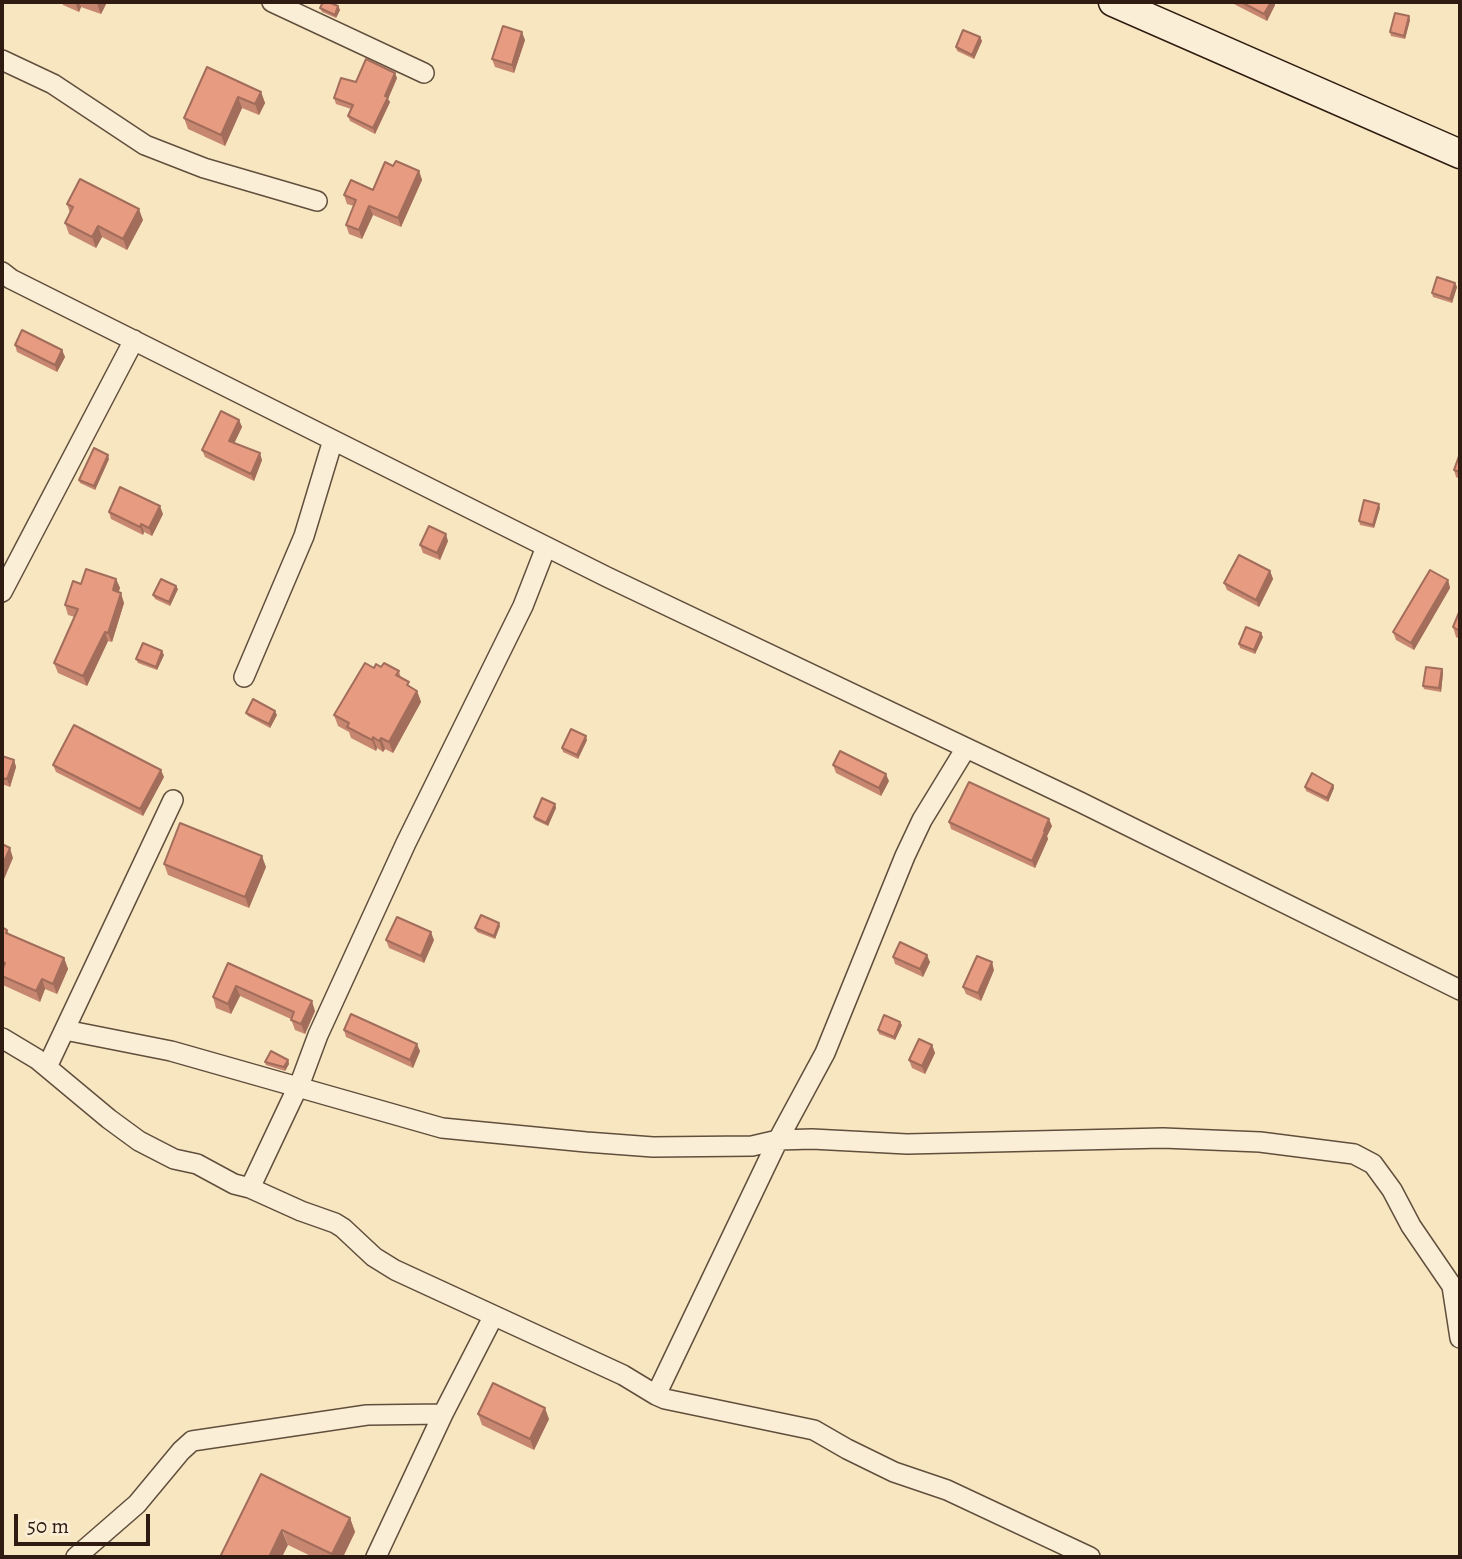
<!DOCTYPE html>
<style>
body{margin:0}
#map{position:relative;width:1462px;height:1559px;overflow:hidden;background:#f7e6c0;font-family:Alegreya,serif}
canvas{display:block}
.frame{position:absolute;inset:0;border:4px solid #2f1b11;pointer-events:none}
.scale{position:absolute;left:14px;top:1514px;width:136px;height:32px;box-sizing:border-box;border:4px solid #2f1b11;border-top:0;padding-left:9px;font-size:21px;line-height:24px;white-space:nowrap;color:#2f1b11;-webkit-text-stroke:5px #faefd6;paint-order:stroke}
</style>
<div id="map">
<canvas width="1462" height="1559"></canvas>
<div class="frame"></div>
<div class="scale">50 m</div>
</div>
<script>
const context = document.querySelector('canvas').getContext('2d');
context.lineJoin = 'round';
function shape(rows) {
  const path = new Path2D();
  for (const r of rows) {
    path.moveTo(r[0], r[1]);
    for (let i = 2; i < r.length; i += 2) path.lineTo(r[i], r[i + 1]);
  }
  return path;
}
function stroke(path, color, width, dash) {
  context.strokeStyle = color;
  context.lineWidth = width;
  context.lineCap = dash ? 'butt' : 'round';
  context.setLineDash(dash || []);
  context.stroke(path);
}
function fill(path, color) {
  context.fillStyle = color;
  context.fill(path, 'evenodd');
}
const street = shape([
 [272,2,424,73],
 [2,60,53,84,145,145,204,168,317,201],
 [2,272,11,279,607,577,1080,802,1460,990],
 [2,592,134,340],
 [244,677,304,536,333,440],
 [65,1030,171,1051,442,1128,586,1142,653,1147,752,1146,778,1140,812,1139,907,1144,1163,1138,1260,1142,1354,1154,1373,1164,1392,1190,1411,1226,1452,1286,1460,1338],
 [2,1038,37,1059,109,1119,139,1141,174,1159,197,1164,234,1184,250,1188,301,1211,335,1223,343,1228,374,1257,395,1270,623,1375,656,1395,665,1399,814,1430,847,1449,894,1472,947,1490,1090,1557],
 [47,1067,173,800],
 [250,1188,302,1078,318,1035,406,843,523,606,546,547],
 [656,1395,778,1140,825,1053,905,856,922,820,966,748],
 [76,1557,137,1504,181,1451,192,1441,367,1415,443,1414,493,1317],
 [376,1557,443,1414]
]);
const secondary = shape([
 [1113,2,1460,154]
]);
const wall = shape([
 [62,2,107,2,101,14,81,7,79,12,63,5],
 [1230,2,1274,2,1275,5,1267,21],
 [338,6,340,10,336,18,322,12,320,8],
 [1410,20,1405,39,1391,36,1390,32],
 [980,37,982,41,974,59,957,51,956,47],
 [525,40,514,73,495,67,492,59],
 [207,67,261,92,265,103,259,115,242,108,225,146,188,129,184,118],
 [397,78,388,99,390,102,375,134,350,121,348,116,351,109,336,104,334,98,356,82],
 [393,166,419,171,422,180,401,227,373,215,362,239,349,234,346,225,354,206,347,204,344,195,373,190],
 [67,204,143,220,127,250,102,237,96,248,69,234,65,223,70,213],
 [1455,283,1457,287,1452,303,1433,297,1432,293],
 [15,345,62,350,65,357,57,372,17,352],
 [239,420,242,427,234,443,262,460,254,481,205,457,202,450],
 [1460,453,1460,479,1456,477,1454,470],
 [109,459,95,490,80,483,79,480],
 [1380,508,1374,528,1360,525,1359,521],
 [109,512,163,514,152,536,144,532,143,535,111,519],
 [448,541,440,560,423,553,420,545],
 [1270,571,1273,579,1259,607,1227,590,1224,583],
 [116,579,120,588,118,592,124,603,112,642,108,641,87,686,58,673,54,663,75,617,68,615,65,605,81,584],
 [1448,580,1450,588,1414,650,1396,640,1393,632],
 [178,589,170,606,155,599,153,595],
 [1460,610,1460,639,1456,637,1453,627],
 [1263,637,1255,654,1240,648,1239,644],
 [164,655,157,670,138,663,136,659],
 [381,667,399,671,401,678,411,687,417,691,421,702,393,753,385,749,383,752,377,748,376,751,351,738,349,732,338,726,334,715,374,668],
 [1442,669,1443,673,1441,692,1424,689,1423,686],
 [246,713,277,715,270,728,248,716],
 [587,740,578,759,563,752,562,748],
 [2,756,14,760,16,767,10,787,2,784],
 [53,765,164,777,143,816,56,772],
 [833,765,889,781,881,796,836,773],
 [1333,785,1334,788,1328,802,1306,791,1305,787],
 [555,804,556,808,548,826,535,820,534,817],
 [949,822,1052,826,1047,836,1048,839,1035,868,951,829],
 [164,864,266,867,249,908,168,875],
 [500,926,495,939,477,932,475,928],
 [2,927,7,930,9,934,64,958,68,969,57,994,45,989,40,1002,3,985,2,982],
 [386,940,434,940,424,963,389,948],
 [893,957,930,962,923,977,895,964],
 [228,963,315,1011,305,1034,295,1030,291,1019,240,996,231,1014,216,1008,213,997],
 [994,970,981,1001,966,994,963,987],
 [902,1025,895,1040,879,1034,878,1030],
 [344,1030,420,1051,413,1068,346,1037],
 [932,1045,935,1053,925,1074,912,1068,909,1060],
 [288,1060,289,1064,285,1071,266,1065,265,1062],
 [478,1414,549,1419,534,1450,482,1425],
 [261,1474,350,1518,355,1532,343,1557,313,1557,288,1545]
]);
const shadedWall = shape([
 [75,2,79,2,81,7,79,12],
 [99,2,107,2,101,14,97,4],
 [1271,2,1274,2,1275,5,1267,21,1264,14],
 [338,6,340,10,336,18,335,15],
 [1409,16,1410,20,1405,39,1404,36],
 [522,32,525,40,514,73,512,65],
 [980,37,982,41,974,59,972,55],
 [395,73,397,78,388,99,390,102,375,134,373,128],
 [261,92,265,103,259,115,255,104],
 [238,97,242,108,225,146,221,135],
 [419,171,422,180,401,227,398,218],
 [369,206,373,215,362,239,359,230],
 [139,209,143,220,127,250,123,239],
 [98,226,102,237,96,248,92,237],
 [1455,283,1457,287,1452,303,1450,299],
 [62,350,65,357,57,372,55,365],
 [239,420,242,427,232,448,229,441],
 [260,453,262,460,254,481,251,474],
 [108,455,109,459,95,490,94,486],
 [1379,504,1380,508,1374,528,1373,525],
 [160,506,163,514,152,536,149,528],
 [141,524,144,532,143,535,140,527],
 [446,534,448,541,440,560,437,553],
 [1270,571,1273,579,1259,607,1256,600],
 [116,579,120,588,116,600,113,590],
 [1448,580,1450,588,1414,650,1411,643],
 [176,586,178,589,170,606,169,602],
 [121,593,124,603,112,642,108,633],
 [105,632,108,641,87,686,83,676],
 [1261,633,1263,637,1255,654,1254,650],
 [162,651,164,655,157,670,156,667],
 [1442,669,1443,673,1441,692,1439,688],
 [417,691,421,702,393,753,389,742],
 [275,711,277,715,270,728,269,724],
 [586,736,587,740,578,759,577,755],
 [373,737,377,748,376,751,372,740],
 [381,738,385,749,383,752,379,741],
 [14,760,16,767,10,787,7,779],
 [161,770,164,777,143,816,140,809],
 [886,774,889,781,881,796,879,788],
 [1333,785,1334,788,1328,802,1327,798],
 [555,804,556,808,548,826,546,823],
 [1049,819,1052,826,1047,836,1048,839,1035,868,1032,861],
 [10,848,13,858,2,884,2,866],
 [262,856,266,867,249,908,245,897],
 [499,923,500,926,495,939,494,936],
 [431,932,434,940,424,963,421,956],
 [927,955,930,962,923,977,920,969],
 [64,958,68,969,57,994,53,984],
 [992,962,994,970,981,1001,978,993],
 [42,979,45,989,40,1002,36,991],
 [236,986,240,996,231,1014,228,1004],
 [312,1001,315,1011,305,1034,301,1024],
 [900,1022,902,1025,895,1040,894,1037],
 [417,1044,420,1051,413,1068,410,1060],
 [932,1045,935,1053,925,1074,922,1066],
 [288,1060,289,1064,285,1071,284,1067],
 [545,1408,549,1419,534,1450,530,1439],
 [350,1518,355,1532,343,1557,333,1557,332,1554],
 [282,1530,288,1545,282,1557,269,1557]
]);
const building = shape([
 [323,2,328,2,338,6,335,15,320,8,323,2],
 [1241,2,1271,2,1264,14,1241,2],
 [1395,13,1409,16,1404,36,1390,32,1395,13],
 [503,26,522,32,512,65,492,59,503,26],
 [963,30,980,37,972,55,956,47,963,30],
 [366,59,395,73,385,96,388,97,373,128,348,116,353,105,334,98,341,78,356,82,366,59],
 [207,67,261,92,255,104,238,97,221,135,184,118,207,67],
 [396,161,419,171,398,218,369,206,359,230,346,225,356,200,344,195,351,180,373,190,385,162,393,166,396,161],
 [80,179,139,209,123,239,98,226,92,237,65,223,73,207,67,204,80,179],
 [1437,277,1455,283,1450,299,1432,293,1437,277],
 [22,330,62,350,55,365,15,345,22,330],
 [221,411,239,420,229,441,260,453,251,474,202,450,221,411],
 [94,448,108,455,94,486,79,480,94,448],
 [1460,453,1460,472,1454,470,1460,453],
 [120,487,160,506,149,528,141,524,140,527,109,512,120,487],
 [1364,500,1379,504,1373,525,1359,521,1364,500],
 [429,526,446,534,437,553,420,545,429,526],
 [1239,555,1270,571,1256,600,1224,583,1239,555],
 [86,569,116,579,113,590,121,593,108,633,105,632,83,676,54,663,78,609,65,605,73,581,81,584,86,569],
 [1430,570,1448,580,1411,643,1393,632,1430,570],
 [161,579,176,586,169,602,153,595,161,579],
 [1460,610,1460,631,1453,627,1460,610],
 [1246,627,1261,633,1254,650,1239,644,1246,627],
 [143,643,162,651,156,667,136,659,143,643],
 [365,663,374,668,376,664,381,667,384,663,399,671,396,675,409,682,407,685,417,691,389,742,381,738,379,741,373,737,372,740,347,727,349,723,334,715,365,663],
 [1426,667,1442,669,1439,688,1423,686,1426,667],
 [253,699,275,711,269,724,246,713,253,699],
 [74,725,161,770,140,809,53,765,74,725],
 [571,729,586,736,577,755,562,748,571,729],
 [840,751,886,774,879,788,833,765,840,751],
 [2,756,14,760,7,779,2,778,2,756],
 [1312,773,1333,785,1327,798,1305,787,1312,773],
 [969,782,1049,819,1044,831,1045,832,1032,861,949,822,969,782],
 [542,798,555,804,546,823,534,817,542,798],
 [180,823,262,856,245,897,164,864,180,823],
 [2,844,10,848,2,866,2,844],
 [481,915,499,923,494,936,475,928,481,915],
 [397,917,431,932,421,956,386,940,397,917],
 [2,927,7,930,6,933,64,958,53,984,42,979,36,991,2,976,2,970,5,963,2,961,2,927],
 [900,942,927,955,920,969,893,957,900,942],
 [977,956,992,962,978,993,963,987,977,956],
 [228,963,312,1001,301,1024,291,1020,294,1012,236,986,228,1004,213,997,228,963],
 [351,1014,417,1044,410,1060,344,1030,351,1014],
 [884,1015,900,1022,894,1037,878,1030,884,1015],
 [919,1039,932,1045,922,1066,909,1060,919,1039],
 [271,1051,288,1060,284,1067,265,1062,271,1051],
 [493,1383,545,1408,530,1439,478,1414,493,1383],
 [261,1474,350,1518,332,1554,282,1530,269,1557,220,1557,261,1474]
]);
stroke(street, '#614e3d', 22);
stroke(secondary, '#2f1b11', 31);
stroke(street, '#faefd6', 19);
stroke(secondary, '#faefd6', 28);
fill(wall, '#c78670');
fill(shadedWall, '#a26d5b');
fill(building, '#e79c82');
stroke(building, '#a26d5b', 2);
</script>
